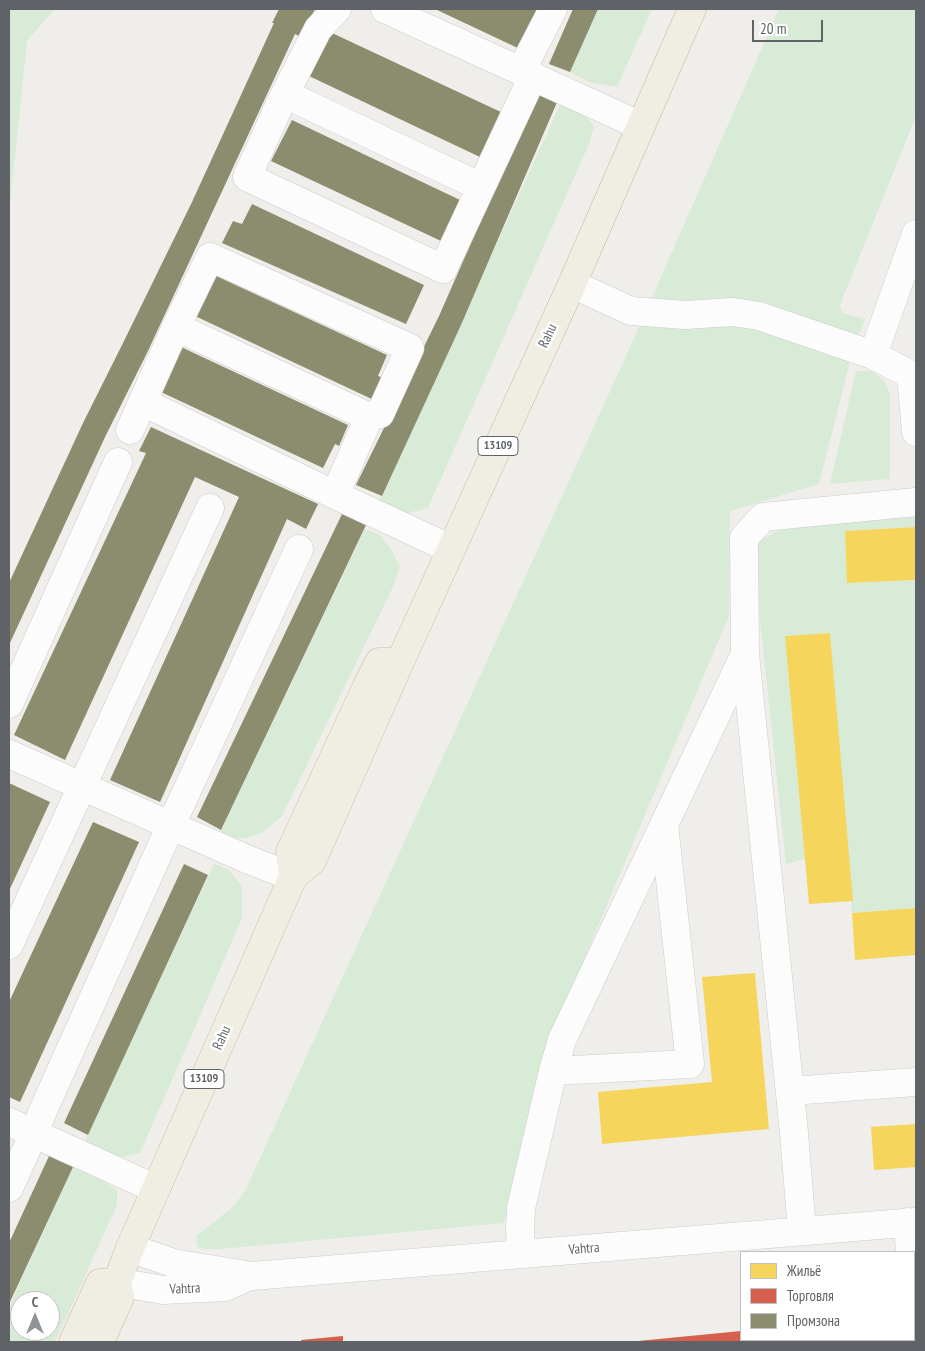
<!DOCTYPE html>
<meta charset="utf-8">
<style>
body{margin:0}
#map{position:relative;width:925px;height:1351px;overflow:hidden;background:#efeeea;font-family:"PT Sans Narrow",sans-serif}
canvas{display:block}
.frame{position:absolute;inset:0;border:10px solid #5f6368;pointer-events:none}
.legend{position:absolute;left:740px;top:1251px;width:175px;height:90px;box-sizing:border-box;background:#fff;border:1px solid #bfc1c3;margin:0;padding:6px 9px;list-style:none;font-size:15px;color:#5f6368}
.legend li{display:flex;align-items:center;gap:10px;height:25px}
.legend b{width:25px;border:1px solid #bfc1c3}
.north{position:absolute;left:10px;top:1291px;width:50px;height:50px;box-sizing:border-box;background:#fff;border:1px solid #bfc1c3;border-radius:50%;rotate:0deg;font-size:14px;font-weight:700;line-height:20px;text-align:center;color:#5f6368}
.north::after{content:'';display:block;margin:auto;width:18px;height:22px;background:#919496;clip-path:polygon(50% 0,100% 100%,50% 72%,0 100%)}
.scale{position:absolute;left:752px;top:20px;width:71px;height:22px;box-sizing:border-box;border:2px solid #5f6368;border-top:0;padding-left:6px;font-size:15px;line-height:18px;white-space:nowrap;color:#5f6368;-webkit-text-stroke:4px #fff;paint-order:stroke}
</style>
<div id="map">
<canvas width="925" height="1351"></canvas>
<div class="frame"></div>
<ul class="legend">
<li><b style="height:14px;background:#f6d55c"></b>Жильё</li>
<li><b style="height:14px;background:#d6604d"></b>Торговля</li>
<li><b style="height:14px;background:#8c8c6e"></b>Промзона</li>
</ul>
<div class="north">С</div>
<div class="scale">20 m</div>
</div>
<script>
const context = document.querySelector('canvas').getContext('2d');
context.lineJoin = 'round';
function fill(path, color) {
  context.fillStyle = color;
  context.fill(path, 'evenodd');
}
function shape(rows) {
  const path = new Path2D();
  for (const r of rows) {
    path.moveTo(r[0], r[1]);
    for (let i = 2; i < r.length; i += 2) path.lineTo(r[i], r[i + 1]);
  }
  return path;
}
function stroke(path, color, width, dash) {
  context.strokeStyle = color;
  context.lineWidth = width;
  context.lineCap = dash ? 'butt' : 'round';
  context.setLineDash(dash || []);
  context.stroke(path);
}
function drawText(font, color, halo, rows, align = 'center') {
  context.font = font + ' "PT Sans Narrow",sans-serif';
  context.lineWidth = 5;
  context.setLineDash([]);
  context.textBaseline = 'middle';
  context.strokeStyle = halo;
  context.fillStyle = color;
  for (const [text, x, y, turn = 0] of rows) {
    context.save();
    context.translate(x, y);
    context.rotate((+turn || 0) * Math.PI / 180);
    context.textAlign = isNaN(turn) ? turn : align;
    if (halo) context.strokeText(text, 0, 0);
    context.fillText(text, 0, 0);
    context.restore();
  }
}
const green = shape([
 [9,9,55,9,27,41,9,214],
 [598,9,652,9,617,87,589,82,570,72],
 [779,9,916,9,916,116,840,305,842,313,865,319,853,349,819,484,730,511,729,616,547,1047,504,1223,220,1249,204,1249,197,1247,196,1236,233,1207,245,1191,631,345],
 [561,103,582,112,594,126,589,144,428,508,394,516,377,505],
 [856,371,872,371,884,381,890,394,890,479,830,484],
 [916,514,916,527,845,531,848,583,916,580,916,908,852,913,830,633,786,636,805,859,786,864,752,545,785,527],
 [365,529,380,535,390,548,400,566,392,589,282,816,262,833,247,838,235,838,220,833],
 [214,864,228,869,242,886,242,918,200,1016,140,1153,122,1157,101,1151,84,1143],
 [73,1167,98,1178,117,1190,117,1205,55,1342,9,1342,9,1307],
 [20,1301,50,1301,50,1331,20,1331]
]);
const homes = shape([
 [916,527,916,580,847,583,845,531],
 [830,633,853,901,809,904,785,636],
 [916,908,916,955,855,960,852,913],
 [755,973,769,1129,602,1144,598,1092,712,1082,702,977],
 [916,1124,916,1167,874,1170,871,1127]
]);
const shops = shape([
 [741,1331,741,1340,834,1340,834,1342,638,1342,638,1341],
 [343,1336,343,1342,301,1342,301,1340]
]);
const industry = shape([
 [279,9,315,9,301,37,295,34,147,353,106,435,9,645,9,583,83,423,124,341,192,202,274,23,272,23],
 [435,9,541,9,522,50],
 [573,9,598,9,570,72,549,64],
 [332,33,503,113,492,139,480,157,309,76],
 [538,91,558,100,461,325,382,496,356,485,439,316],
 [292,120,460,200,452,222,441,241,271,161],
 [252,204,424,285,406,324,222,243,233,221,242,224],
 [214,275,387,355,378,376,389,380,378,402,195,316],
 [181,347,348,425,339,446,335,444,323,468,161,392],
 [151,427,318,504,306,529,287,519,160,802,110,780,239,497,195,477,65,760,14,735,146,453,139,451],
 [342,514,366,525,221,830,197,817],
 [9,783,50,802,9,891],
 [93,822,139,842,20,1102,9,1097,9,1002],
 [184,864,208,875,88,1135,64,1123],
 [49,1156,73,1167,9,1304,9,1243]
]);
const minor = shape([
 [337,9,318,29,281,102,247,177,443,269,533,76],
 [385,9,641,126],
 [521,71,553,9],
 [285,94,481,187],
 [572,284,631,311,685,315,733,312,759,316,873,355,911,375,916,375],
 [873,355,916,234],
 [911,375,916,432],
 [143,402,335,495,451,549],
 [130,430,176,327],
 [335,495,369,417,380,414,410,348,210,257,176,327,369,417],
 [745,654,794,1133,802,1231],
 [9,704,118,462],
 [9,754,249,860,293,877],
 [9,945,210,508],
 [553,1071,690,1064,664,824],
 [790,1091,916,1082],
 [9,1122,156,1189],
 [9,1188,34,1133,42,1113,171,825,299,549],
 [908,1222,910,1252],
 [130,1248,173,1263,252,1276,916,1222],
 [521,1254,520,1229,521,1208,553,1071,562,1040,745,654,744,538,763,517,916,502],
 [117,1282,163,1290,225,1287,241,1280],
 [914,1294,916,1325]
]);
const highway = shape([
 [293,877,290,852,367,686,379,662,400,662],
 [73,1342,100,1283,117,1282],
 [100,1342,120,1297,117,1282,130,1248,293,877,312,861,400,662,572,284,692,9]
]);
const shields = [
 [498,446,40],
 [204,1079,40]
];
const shieldNames = [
 ["13109",498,446],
 ["13109",204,1079]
];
const streetNames = [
 ["Rahu",548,336,-65],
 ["Rahu",222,1038,-66],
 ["Vahtra",584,1249,-5],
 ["Vahtra",185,1289,-3]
];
fill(green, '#d8ebd6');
fill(homes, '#f6d55c');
fill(shops, '#d6604d');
fill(industry, '#8c8c6e');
stroke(minor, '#cbcccc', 29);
stroke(highway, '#c8b996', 29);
stroke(minor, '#fdfcfc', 28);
stroke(highway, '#f0ede3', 28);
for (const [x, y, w] of shields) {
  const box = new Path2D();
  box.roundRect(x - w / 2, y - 9.5, w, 19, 4);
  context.fillStyle = '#fff';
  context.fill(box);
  stroke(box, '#5f6368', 1);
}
drawText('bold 12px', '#5f6368', null, shieldNames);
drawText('14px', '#5f6368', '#fff', streetNames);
</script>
